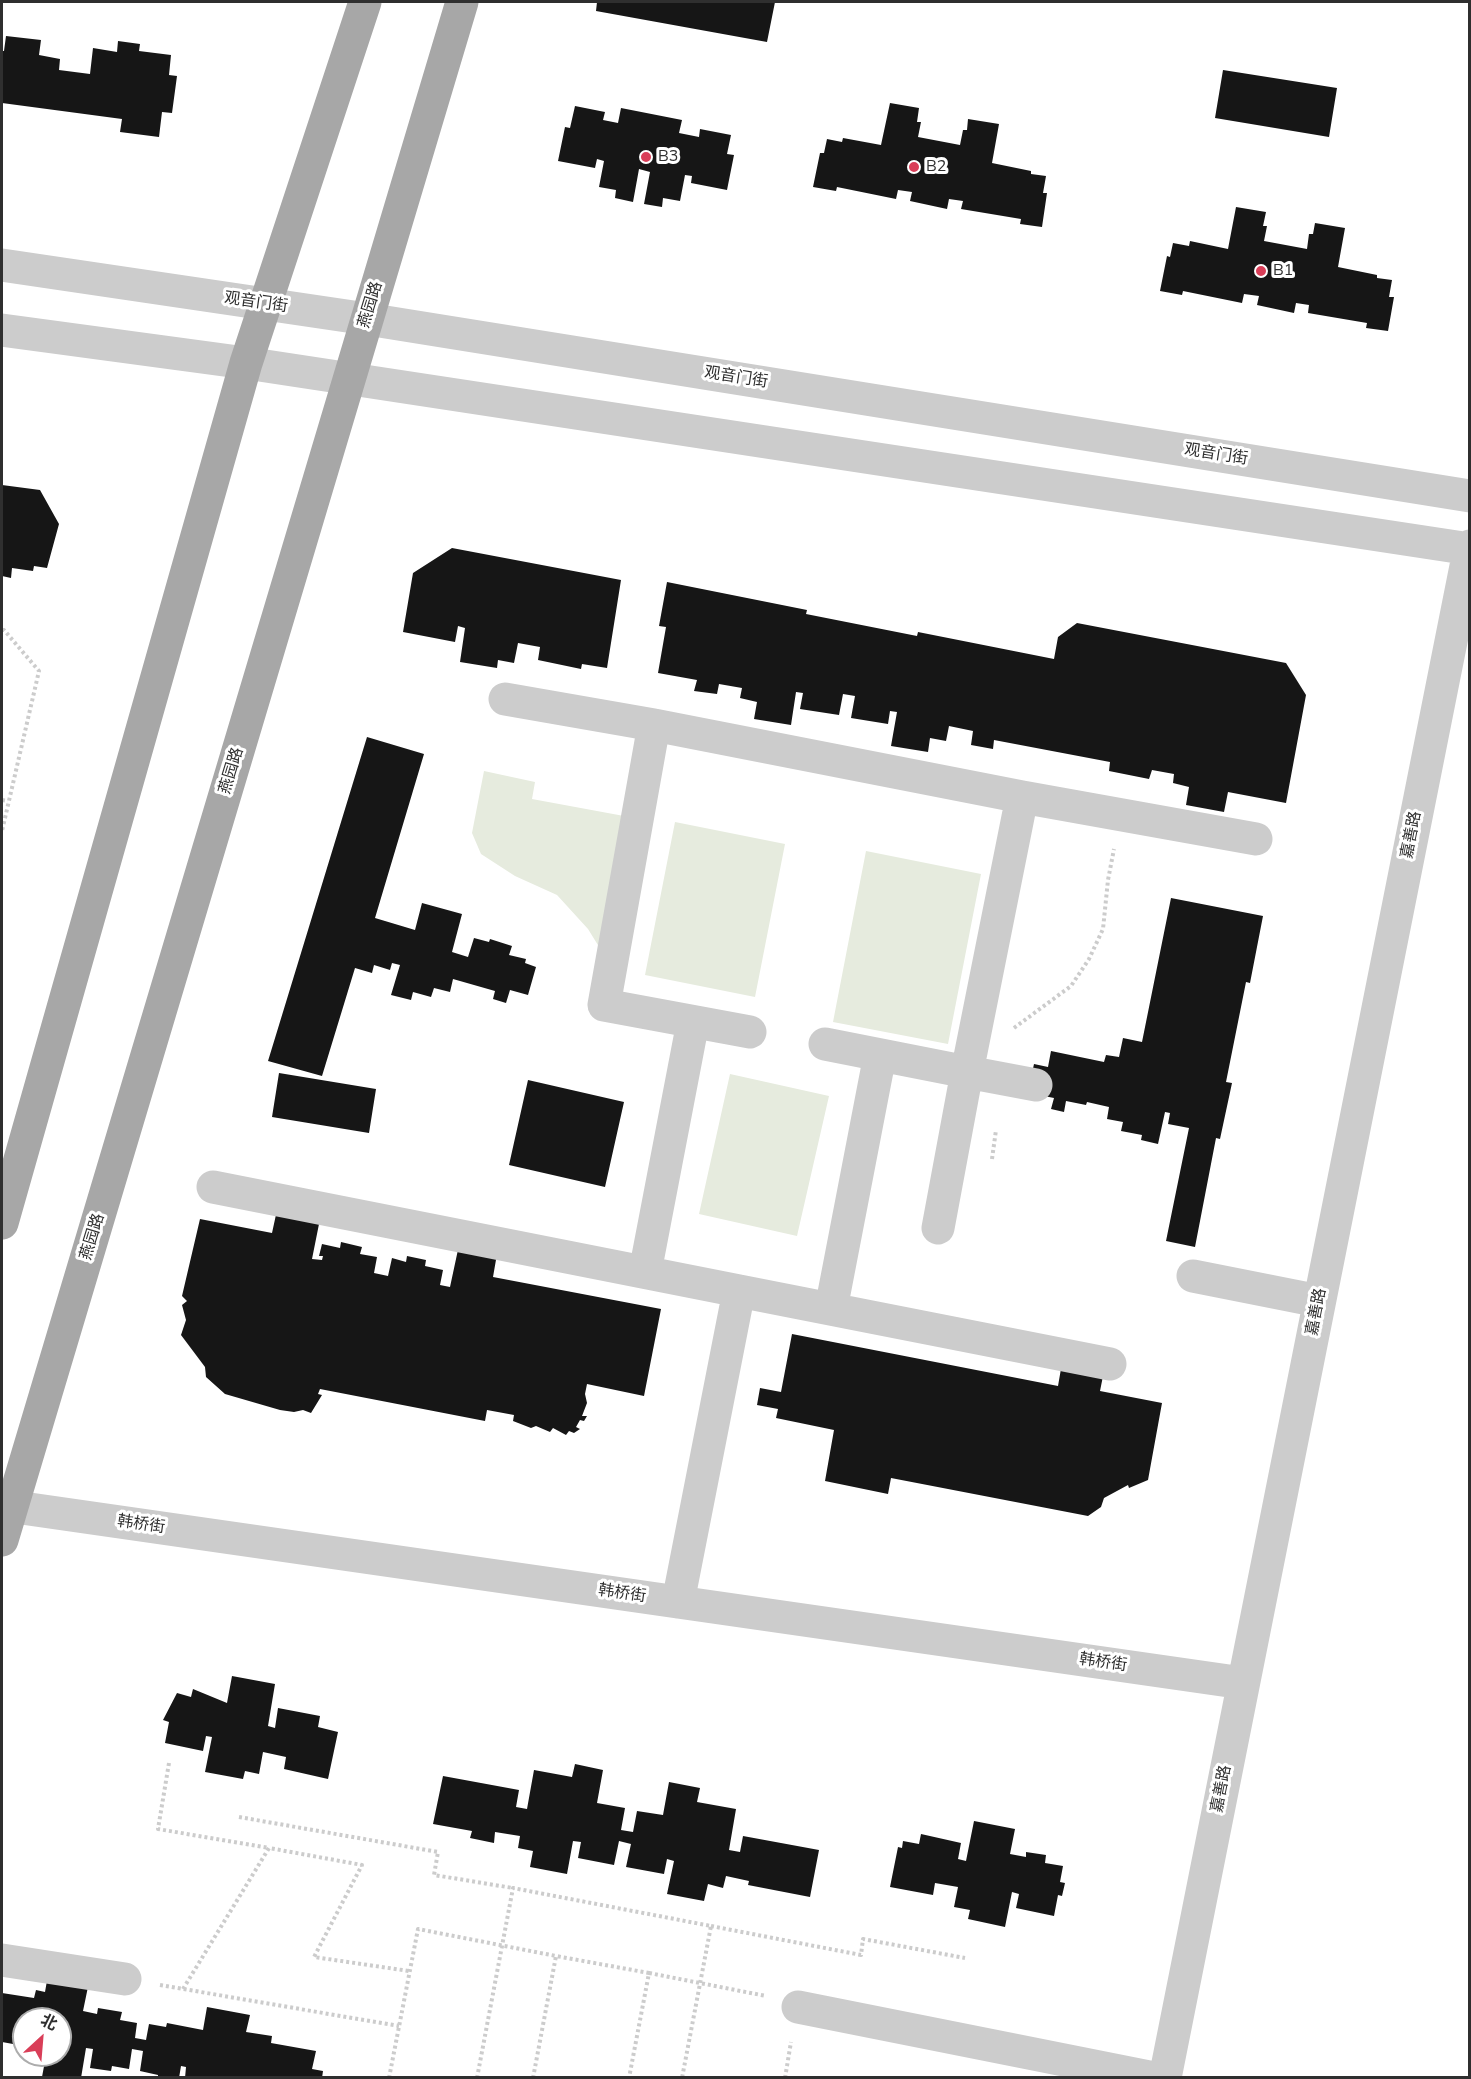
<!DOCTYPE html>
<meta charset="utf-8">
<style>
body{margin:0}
#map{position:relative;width:1471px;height:2079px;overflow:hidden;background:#fff;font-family:"Nunito Sans","Noto Sans SC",sans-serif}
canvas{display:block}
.frame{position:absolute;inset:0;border:3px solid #2f2f2f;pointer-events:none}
.north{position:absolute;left:12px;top:2007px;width:60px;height:60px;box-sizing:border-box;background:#fff;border:2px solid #acacac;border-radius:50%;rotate:26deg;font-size:16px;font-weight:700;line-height:24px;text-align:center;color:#2f2f2f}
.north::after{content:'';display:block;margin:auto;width:21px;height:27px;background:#d93e58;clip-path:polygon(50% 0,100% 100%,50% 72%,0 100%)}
</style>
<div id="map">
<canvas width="1471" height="2079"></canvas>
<div class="frame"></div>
<div class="north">北</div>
</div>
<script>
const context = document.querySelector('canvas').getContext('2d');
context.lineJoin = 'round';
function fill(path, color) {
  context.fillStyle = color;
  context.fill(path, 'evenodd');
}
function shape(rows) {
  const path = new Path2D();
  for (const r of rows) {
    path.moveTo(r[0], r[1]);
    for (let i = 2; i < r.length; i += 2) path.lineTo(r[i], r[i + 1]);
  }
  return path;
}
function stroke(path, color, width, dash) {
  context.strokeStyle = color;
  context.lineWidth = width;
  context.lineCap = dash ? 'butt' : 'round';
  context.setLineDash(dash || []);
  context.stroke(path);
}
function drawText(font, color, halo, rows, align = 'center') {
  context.font = font + ' "Nunito Sans","Noto Sans SC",sans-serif';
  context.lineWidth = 6;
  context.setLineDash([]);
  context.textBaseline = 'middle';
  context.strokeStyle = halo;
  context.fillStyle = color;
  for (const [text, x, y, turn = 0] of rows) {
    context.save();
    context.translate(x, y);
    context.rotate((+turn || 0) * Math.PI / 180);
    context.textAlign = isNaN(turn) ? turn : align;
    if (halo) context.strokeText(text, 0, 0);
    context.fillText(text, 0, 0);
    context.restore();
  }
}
const green = shape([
 [484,771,535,782,532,799,624,816,601,950,588,929,557,895,515,876,481,854,472,833],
 [675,822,785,844,755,997,645,975],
 [866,851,981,874,948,1044,833,1022],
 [730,1074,829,1096,797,1236,699,1214]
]);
const building = shape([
 [597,2,775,2,767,42,596,11],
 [6,36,41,40,39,55,60,59,59,70,90,74,93,48,117,52,118,41,140,44,139,51,171,55,169,75,177,76,172,113,162,112,159,137,120,132,122,119,2,103,2,51,4,51],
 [1223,70,1337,88,1329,137,1215,118],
 [890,103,919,108,917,122,921,122,918,137,960,145,963,130,967,130,968,119,999,124,992,163,1031,171,1031,174,1046,176,1043,193,1047,193,1042,227,1020,224,1021,219,961,209,963,201,949,199,947,209,910,201,912,192,898,190,896,199,837,187,836,191,813,187,820,153,824,153,827,139,842,142,843,138,881,145],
 [575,106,605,112,603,120,618,123,621,108,682,120,679,133,699,137,700,129,731,135,727,154,734,155,727,190,691,183,692,176,685,175,680,201,663,198,662,207,644,204,650,172,639,169,633,202,615,198,616,190,599,187,604,161,597,159,595,168,558,161,565,127,570,128],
 [1236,207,1266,212,1263,226,1267,226,1264,241,1307,249,1309,234,1313,234,1315,223,1345,228,1338,267,1377,275,1377,278,1392,280,1389,297,1394,297,1388,331,1366,328,1367,323,1308,313,1309,305,1296,303,1294,313,1257,305,1259,296,1244,294,1242,303,1183,291,1182,295,1160,291,1167,256,1170,257,1173,243,1189,246,1190,241,1228,249],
 [2,485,40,490,59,524,47,568,34,566,33,571,12,568,11,578,2,576],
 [452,548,621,580,607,668,582,664,581,669,538,660,540,647,518,643,514,663,498,660,497,668,460,662,465,628,458,626,455,642,403,632,413,573],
 [667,582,807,610,806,614,917,636,918,632,1054,659,1058,637,1077,623,1286,663,1306,695,1286,803,1228,792,1224,812,1186,805,1189,787,1173,783,1174,774,1152,770,1149,779,1109,771,1110,762,994,740,993,749,971,745,973,731,949,726,946,741,930,738,928,752,891,746,897,712,890,711,888,724,851,718,855,696,843,694,839,715,800,709,803,693,796,692,791,725,754,719,757,702,740,698,742,688,719,684,717,694,694,691,697,680,658,673,666,627,659,626],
 [367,737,424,754,375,918,415,930,422,903,462,914,452,952,468,957,474,938,489,942,490,939,512,946,509,955,526,959,525,963,536,967,528,995,510,990,506,1003,493,999,495,991,453,979,450,992,434,988,431,997,413,992,411,1000,391,995,400,965,392,963,390,970,374,965,372,973,355,968,322,1076,268,1061],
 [1171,898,1263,916,1250,983,1246,982,1226,1082,1232,1083,1220,1139,1216,1138,1195,1247,1166,1241,1189,1128,1168,1124,1170,1113,1165,1112,1158,1144,1141,1140,1142,1135,1121,1131,1123,1122,1107,1119,1109,1107,1087,1102,1086,1105,1066,1101,1064,1112,1051,1109,1054,1098,1034,1094,1032,1073,1034,1064,1048,1067,1051,1051,1104,1062,1106,1055,1119,1057,1123,1038,1142,1042],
 [279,1073,376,1089,369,1133,272,1117],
 [528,1080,624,1102,605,1187,509,1165],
 [277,1210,320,1219,312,1259,322,1260,323,1256,319,1256,322,1244,340,1248,341,1242,362,1247,360,1254,377,1257,374,1273,388,1276,392,1258,406,1262,407,1256,426,1260,425,1266,443,1270,440,1285,450,1287,459,1245,497,1254,493,1277,661,1309,644,1396,587,1384,585,1394,587,1403,582,1416,587,1416,584,1421,580,1420,576,1427,580,1429,574,1433,569,1431,566,1435,553,1428,550,1432,536,1426,531,1428,513,1421,514,1415,487,1410,485,1421,320,1389,318,1394,322,1395,311,1413,303,1410,294,1412,280,1410,225,1394,206,1377,205,1367,181,1335,186,1320,182,1305,187,1301,182,1296,200,1219,272,1233],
 [792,1334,1058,1386,1062,1363,1104,1371,1100,1391,1162,1403,1148,1480,1129,1488,1128,1485,1104,1498,1101,1507,1088,1516,891,1478,888,1494,825,1481,834,1430,776,1418,778,1409,757,1405,760,1388,781,1392],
 [232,1676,275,1684,268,1726,275,1728,278,1708,320,1716,318,1727,338,1732,328,1779,284,1769,286,1757,263,1752,259,1774,245,1771,243,1779,205,1772,212,1737,206,1736,203,1751,165,1743,169,1722,163,1720,177,1693,191,1697,193,1689,227,1703],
 [575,1764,603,1770,597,1803,625,1808,621,1830,633,1832,637,1811,663,1815,669,1782,700,1788,697,1802,736,1809,729,1850,740,1852,743,1836,819,1850,810,1897,748,1885,749,1881,726,1876,723,1888,708,1884,704,1901,667,1894,674,1861,667,1859,664,1874,626,1867,631,1844,619,1841,614,1865,578,1858,581,1842,573,1841,567,1874,530,1867,533,1851,518,1848,520,1836,495,1832,494,1843,470,1838,472,1831,433,1824,443,1776,519,1790,516,1807,527,1809,534,1770,572,1777],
 [974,1821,1015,1829,1010,1854,1026,1857,1026,1852,1046,1855,1045,1863,1063,1866,1060,1882,1065,1883,1062,1896,1058,1895,1054,1916,1016,1908,1019,1894,1012,1892,1005,1927,968,1919,970,1910,954,1907,958,1887,935,1883,933,1895,890,1887,898,1847,902,1848,903,1841,919,1844,921,1834,961,1843,958,1859,966,1861],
 [48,1975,89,1982,83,2011,97,2014,98,2008,122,2012,120,2020,137,2023,135,2038,146,2040,149,2024,166,2027,167,2023,203,2030,207,2007,250,2015,246,2032,272,2036,271,2043,316,2051,312,2069,323,2071,322,2078,185,2078,186,2067,181,2066,179,2078,158,2078,158,2075,140,2071,143,2051,132,2049,129,2069,112,2066,111,2071,90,2068,93,2049,86,2048,81,2078,42,2077,45,2061,29,2058,29,2055,60,2055,60,2019,24,2019,24,2046,2,2042,2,1993,34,1998,36,1990,45,1992]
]);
const path = shape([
 [2,630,4,630,39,671,2,831],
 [2,800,8,801],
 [1014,1028,1071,986,1089,959,1103,929,1108,880,1114,849],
 [992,1159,996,1130],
 [169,1763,158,1829,269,1848],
 [239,1817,438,1852,434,1875,513,1888],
 [711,1926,861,1955,863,1939,965,1958],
 [649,1973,766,1996],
 [160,1985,399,2026],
 [183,1989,269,1848,362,1865,314,1957,409,1971],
 [389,2078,418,1929,556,1956],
 [477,2078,513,1888,711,1926,682,2078],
 [533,2078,556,1956,649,1973,629,2078],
 [785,2078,791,2042]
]);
const minor = shape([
 [2,265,367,319,1470,496],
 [2,330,246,363,1470,549],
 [505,699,654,725,1022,797,1256,839],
 [654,725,604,1005,750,1032],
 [825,1044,967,1072,1022,797],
 [213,1187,739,1291,678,1602],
 [938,1228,967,1072,1036,1085],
 [645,1272,693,1022],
 [1193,1276,1319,1301],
 [739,1291,1110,1364],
 [831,1309,880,1055],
 [2,1505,1243,1683],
 [2,1960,125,1979],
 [798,2007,1154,2078],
 [1165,2078,1470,546]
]);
const major = shape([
 [2,1223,246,363,365,2],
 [2,1540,462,2]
]);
const markers = [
 [646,157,6,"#d93e58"],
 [914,167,6,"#d93e58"],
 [1261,271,6,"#d93e58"]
];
const poiNames = [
 ["B3",658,157],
 ["B2",926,167],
 ["B1",1273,271]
];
const streetNames = [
 ["观音门街",256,303,8],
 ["燕园路",371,305,-73],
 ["观音门街",736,378,9],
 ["观音门街",1216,455,9],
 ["燕园路",232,771,-73],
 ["嘉善路",1412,835,-79],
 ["燕园路",93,1237,-73],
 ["嘉善路",1317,1312,-79],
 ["韩桥街",141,1525,8],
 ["韩桥街",622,1594,8],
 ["韩桥街",1103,1663,8],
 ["嘉善路",1222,1789,-79]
];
fill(green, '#e6ebde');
fill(building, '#161616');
stroke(path, '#ccc', 4, [3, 3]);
stroke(minor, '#ccc', 33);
stroke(major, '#a7a7a7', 33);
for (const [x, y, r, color] of markers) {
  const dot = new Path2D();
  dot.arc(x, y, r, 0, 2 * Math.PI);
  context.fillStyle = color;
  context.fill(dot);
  stroke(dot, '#fff', 2);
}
drawText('16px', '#2f2f2f', '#fff', poiNames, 'left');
drawText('16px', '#2f2f2f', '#fff', streetNames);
</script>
